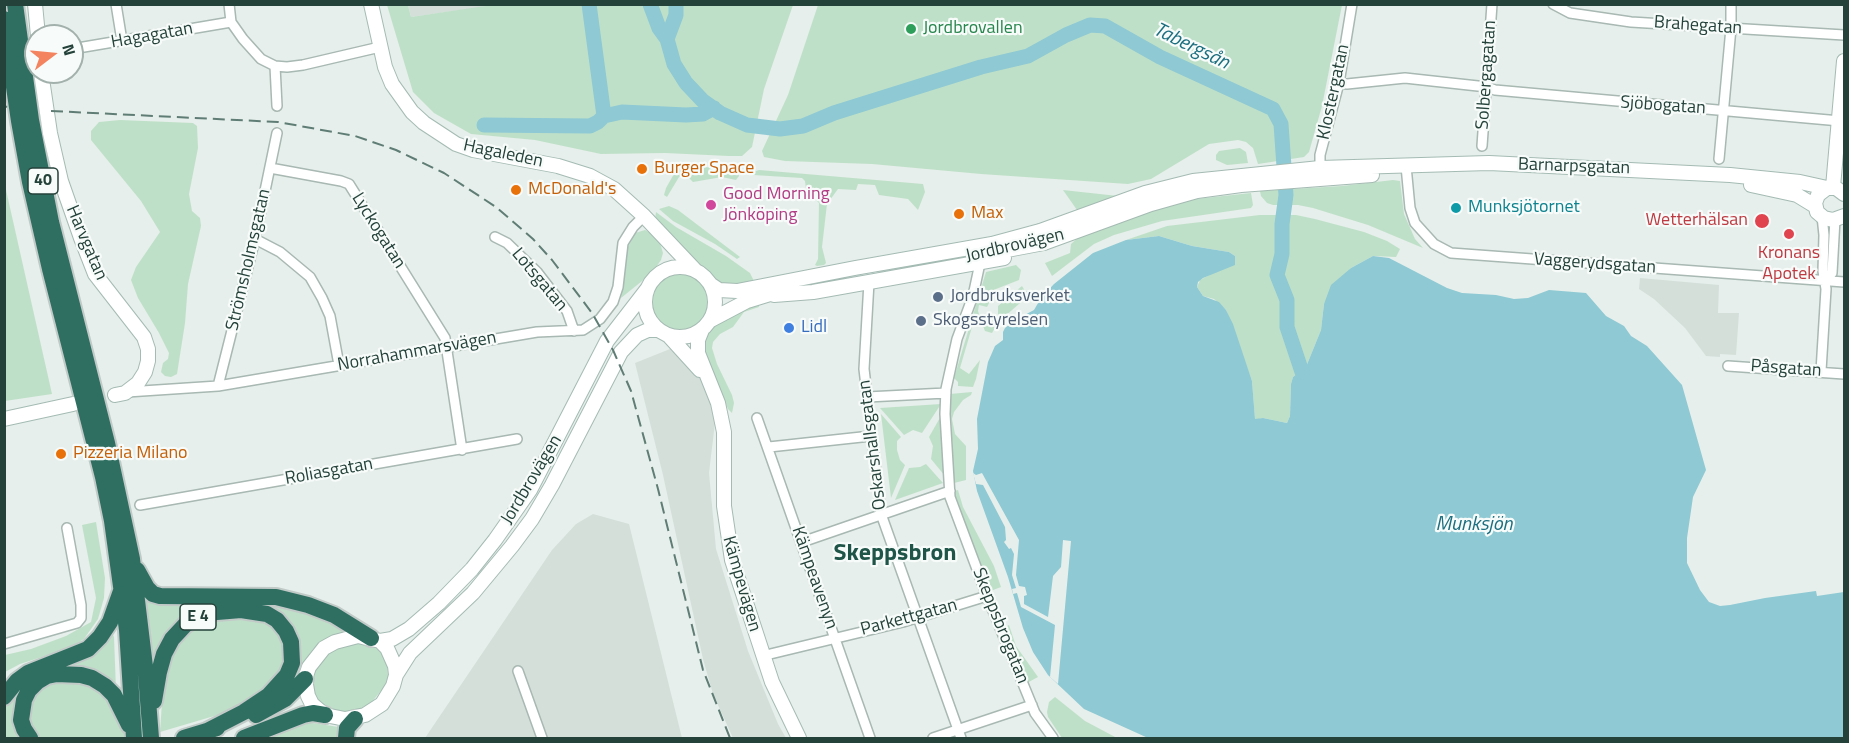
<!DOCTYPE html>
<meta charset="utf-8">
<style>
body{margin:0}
#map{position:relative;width:1849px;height:743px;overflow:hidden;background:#e6efeb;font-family:"Titillium Web",sans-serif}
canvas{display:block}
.frame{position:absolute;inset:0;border:6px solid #24423a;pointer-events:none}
.north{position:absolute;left:24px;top:24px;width:60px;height:60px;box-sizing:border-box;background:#f7fbf9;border:2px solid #a3b1ad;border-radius:50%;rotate:74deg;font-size:16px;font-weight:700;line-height:24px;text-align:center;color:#24423a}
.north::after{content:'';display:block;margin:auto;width:21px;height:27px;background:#f4845f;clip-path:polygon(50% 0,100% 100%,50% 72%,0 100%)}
</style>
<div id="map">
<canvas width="1849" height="743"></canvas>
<div class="frame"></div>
<div class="north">N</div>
</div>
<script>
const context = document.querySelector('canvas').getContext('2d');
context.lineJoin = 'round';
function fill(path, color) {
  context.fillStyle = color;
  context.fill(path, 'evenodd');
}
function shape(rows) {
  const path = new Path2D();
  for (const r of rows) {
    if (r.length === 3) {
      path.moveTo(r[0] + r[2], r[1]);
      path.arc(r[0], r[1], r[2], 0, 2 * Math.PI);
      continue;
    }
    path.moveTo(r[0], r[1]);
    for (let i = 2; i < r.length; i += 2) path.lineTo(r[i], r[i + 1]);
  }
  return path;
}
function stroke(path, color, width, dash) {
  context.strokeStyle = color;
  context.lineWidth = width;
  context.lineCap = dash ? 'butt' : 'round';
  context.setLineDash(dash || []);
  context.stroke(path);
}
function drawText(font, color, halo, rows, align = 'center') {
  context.font = font + ' "Titillium Web",sans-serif';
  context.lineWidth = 4.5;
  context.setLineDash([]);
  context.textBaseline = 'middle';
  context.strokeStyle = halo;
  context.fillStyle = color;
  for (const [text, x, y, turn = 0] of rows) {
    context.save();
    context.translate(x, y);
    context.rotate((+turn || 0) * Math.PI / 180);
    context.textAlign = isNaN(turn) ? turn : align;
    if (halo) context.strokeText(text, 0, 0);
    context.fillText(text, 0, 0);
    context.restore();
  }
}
const built = shape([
 [408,5,497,5,411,17],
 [1640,278,1719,285,1718,313,1739,313,1736,355,1720,354,1720,357,1706,356,1685,328,1654,299,1639,289],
 [670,349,698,373,716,414,709,473,716,549,748,651,778,724,786,738,733,738,713,694,703,659,663,475,635,363],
 [593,514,629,524,682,738,425,738,552,550,576,524]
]);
const green = shape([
 [498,4,793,4,793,5,764,89,752,147,742,156,729,156,665,153,601,154,535,140,471,134,434,113,413,92,387,5,408,5,411,17],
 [818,5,818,4,1342,5,1322,106,1309,152,1304,157,1258,164,1253,148,1246,142,1238,140,1209,144,1151,179,1128,184,981,174,872,164,785,161,764,157,762,151,788,95],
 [120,120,193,123,197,126,198,148,189,194,192,211,200,218,201,226,188,284,185,323,177,374,171,377,165,376,161,372,163,363,168,359,169,353,159,333,138,298,131,280,136,267,160,232,141,201,91,140,91,131,99,122],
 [1240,148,1246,152,1248,163,1227,165,1216,160,1216,155,1219,151],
 [679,165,730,169,737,170,739,176,736,180,722,177,693,182,686,175,679,177,667,197,664,195,666,188],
 [759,170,923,184,925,192,918,210,908,199,879,195,875,185,858,184,856,190,838,189,827,204,822,247,826,263,824,265,817,266,815,265,818,259,819,203,814,198,805,198,803,195,806,189,805,181,802,178,753,175,753,172],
 [1393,180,1400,181,1404,214,1415,239,1423,248,1368,225,1313,208,1298,205,1273,205,1267,203,1261,196,1260,191,1342,186],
 [4,181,52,394,5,401,4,401],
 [1063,190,1118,196,1117,198,1077,210],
 [1251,193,1253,205,1251,208,1162,221,1114,235,1094,244,1052,276,1045,263,1070,253,1071,244,1082,234,1112,223,1186,200],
 [669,206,678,210,740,257,737,259,715,244,673,221,659,209],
 [656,212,676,227,726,256,750,273,755,283,735,287,716,281,689,257,655,219],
 [1260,215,1296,215,1315,219,1364,232,1387,241,1400,249,1396,257,1373,256,1351,268,1324,304,1321,330,1306,367,1293,377,1291,384,1290,416,1287,423,1263,418,1255,420,1252,381,1226,310,1214,299,1203,296,1197,287,1200,280,1213,273,1235,256,1229,252,1192,246,1159,236,1126,240,1167,226],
 [645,230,651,233,660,243,663,253,661,260,652,273,621,298,627,249,635,233],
 [1016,265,1021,270,1019,280,996,289,987,307,979,305,978,311,979,314,985,317,991,312,996,326,992,333,985,331,982,324,978,321,972,327,960,368,969,374,980,360,976,379,973,387,958,386,958,382,954,378,986,272],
 [680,302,30],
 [1022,286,1025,291,1028,291,1027,297,1004,317,998,316,998,306],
 [759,303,759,307,744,312,733,327,720,334,713,342,712,348,717,364,732,395,734,403,732,413,728,409,702,346,705,335,717,324,730,315],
 [972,392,971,395,963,400,954,412,952,419,955,434,966,446,966,480,954,483,950,394],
 [941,404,922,433,913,430,904,435,880,408],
 [881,414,901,437,897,441,897,450,900,460,905,465,891,498],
 [941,416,945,476,931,459,933,446,929,437],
 [926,464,943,483,895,500,909,468,920,467],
 [958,490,963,507,994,566,1001,587,988,592,955,497,954,491],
 [96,522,105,578,104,598,98,619,84,639,70,648,20,664,5,672,5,655,31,649,66,636,91,622,96,598,82,525],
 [143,593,281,602,349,630,332,636,313,649,294,678,282,689,287,624,207,607,153,676],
 [226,617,255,618,272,627,283,641,285,659,282,667,269,687,243,704,221,714,160,732,163,687,172,651,187,632,199,624],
 [1009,625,1016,646,1038,677,1027,683,1003,628],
 [112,632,114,637,116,690,107,682,30,680,21,738,5,738,5,702,14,689],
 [362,643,374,647,382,653,387,665,388,676,385,686,371,703,359,709,343,712,330,710,319,703,315,696,312,679,315,670,331,652,341,647],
 [78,680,98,687,112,700,123,723,126,738,37,738,31,732,25,706,50,681],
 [1055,697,1085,721,1117,738,1062,738,1048,717,1047,712,1049,702],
 [306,722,339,727,340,738,266,738]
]);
const water = shape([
 [1159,236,1192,246,1229,252,1235,256,1235,265,1203,278,1198,282,1197,287,1203,296,1219,302,1226,310,1233,324,1252,381,1255,419,1263,418,1287,423,1290,416,1291,384,1293,377,1306,367,1321,330,1324,304,1331,285,1351,268,1373,256,1389,258,1447,288,1462,293,1496,295,1514,299,1528,298,1549,290,1586,293,1606,316,1624,326,1631,336,1647,346,1682,385,1706,470,1693,497,1687,538,1687,563,1700,590,1709,602,1720,606,1730,605,1765,598,1816,591,1817,596,1844,592,1844,738,1148,738,1084,709,1048,675,1033,652,1023,628,1008,577,977,491,973,471,978,449,977,419,988,362,995,346,1003,340,1003,332,1005,328,1015,320,1034,310,1041,298,1054,284,1093,253,1126,240]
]);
const pier = shape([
 [973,473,976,475,982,473,1019,540,1016,575,1019,586,1025,587,1027,595,1024,596,1024,604,1048,617,1053,576,1061,567,1063,540,1071,541,1058,684,1050,677,1055,625,1021,607,1017,593,1013,594,1012,589,1016,588,1012,575,1014,554,1011,548,1009,549,1004,542,1006,540,1005,527,983,485,976,484]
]);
const river = shape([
 [589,4,604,116],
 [650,4,659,28,667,39,674,64,686,83,703,101,720,113,747,125,780,129,803,126,834,113,981,67,1028,56,1066,35,1090,25,1105,26,1160,57,1273,109,1281,124,1286,195,1282,224,1282,254,1277,275,1287,300,1287,327,1302,372],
 [667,39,676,15,676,4],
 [484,125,590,126,598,122,604,116,622,112,686,115,703,114,714,108]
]);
const street = shape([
 [116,4,122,41],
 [229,4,231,22,243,39,261,59,275,66,287,67,303,65,380,47],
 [1553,4,1570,13,1631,22,1844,35],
 [72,49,231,22],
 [275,66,277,106],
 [1339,83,1347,84,1405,78,1487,87,1495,90,1840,121],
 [1482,146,1492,4],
 [1719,159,1731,28,1731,4],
 [1406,166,1410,208,1415,223,1434,244,1451,253,1844,282],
 [270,168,341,181,349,184,445,338,462,450],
 [1320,172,1320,155,1339,83,1352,4],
 [495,237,507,243,537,272,567,311,574,331],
 [255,239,280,252,310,277,322,298,330,316,339,365],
 [980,263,973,296,957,339,946,389,945,414,950,497,987,596,1035,713,1053,738],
 [1826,280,1832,273,1835,219],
 [869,282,864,369,881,514,961,738],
 [1728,366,1844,374],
 [1821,371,1826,289,1823,271,1824,235,1822,216],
 [218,386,255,239,277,133],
 [127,392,218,386,537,332,583,330,600,319,613,302,618,287,623,243,633,227,644,216],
 [867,397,946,393],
 [757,418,870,738],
 [769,447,871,436],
 [140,505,517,439],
 [802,542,950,491],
 [4,644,77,623,81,618,81,605,67,528],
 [762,656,903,622,987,596],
 [518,671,542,738],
 [933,738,1032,705]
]);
const secondary = shape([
 [35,4,38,36],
 [371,4,385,67,392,84,412,112,424,123,456,144,473,150,558,166,590,176,614,189,644,216,696,271],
 [41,72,50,133,61,181,81,238,95,274,144,337,148,349,148,361,145,372,138,383,125,393,115,395],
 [1751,185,1797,195,1815,206],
 [1833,187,1844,61],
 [1844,194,1836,188,1827,188,1818,195,1815,203,1817,212,1824,218,1833,220,1844,216],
 [991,253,1044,243,1151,204,1197,191,1241,185,1372,175],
 [680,302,35],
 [710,284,719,290,737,291,855,268,992,244,1040,231,1145,193,1193,181,1320,168,1489,163,1730,175,1800,182,1827,188],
 [774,295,813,292,1004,258],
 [711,320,747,301,783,290],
 [702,330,698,340,698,353,718,403,724,432,724,506,732,560,772,682,799,738],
 [669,336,700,370],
 [4,419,73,404],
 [358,636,380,641,387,648,395,666,396,675,393,686,382,704,365,715,345,719,325,715,312,704,308,696,305,679,309,667,324,648,335,642,358,636],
 [380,641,392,639,409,629,439,603,472,569,495,540,530,490,607,341,648,288],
 [396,675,410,653,473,593,512,546,532,519,552,485,621,352,637,335,648,330,659,330]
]);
const highway = shape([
 [15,4,31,120,51,222,107,443,132,559,146,675,151,738],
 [4,19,19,121,30,182,50,269,103,477,112,521,127,630,134,738],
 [137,570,147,588,153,594,160,596,276,597,308,605,334,615,371,638],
 [4,697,17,681,28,673,88,649,100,637,110,622,121,591],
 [154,701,159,672,164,654,172,639,185,625,199,616,217,612,241,610,267,614,277,620,286,631,291,642,292,663,287,675,268,696,244,712,207,731],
 [256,715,285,699,305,679],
 [30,738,24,729,21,720,24,700,29,690,37,682,47,676,57,674,81,675,92,678,105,686,114,695,129,725],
 [184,738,217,728],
 [244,738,303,715,313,713,325,715],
 [346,738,347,728,355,719]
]);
const rail = shape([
 [4,106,7,107],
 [51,111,278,122,355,136,396,150,444,173,496,207,533,239,552,260,592,313,613,350,631,391,658,489,703,670,730,738]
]);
const markers = [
 [911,29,6,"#2e9e5b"],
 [642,169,6,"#e8710a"],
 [516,190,6,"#e8710a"],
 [711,205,6,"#d1479c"],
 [1456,208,6,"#0f9aa8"],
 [959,214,6,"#e8710a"],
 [1762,221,8,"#e0444e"],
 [1789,234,6,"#e0444e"],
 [938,297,6,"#5c6f8a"],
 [921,321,6,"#5c6f8a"],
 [789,328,6,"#3f7fe0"],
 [61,454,6,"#e8710a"]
];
const shields = [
 [43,181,30],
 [198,617,36]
];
const shieldNames = [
 ["40",43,181],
 ["E 4",198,617]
];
const streetNames = [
 ["Brahegatan",1698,26,4],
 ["Hagagatan",152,36,-10],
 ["Solbergagatan",1487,75,-86],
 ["Klostergatan",1334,92,-78],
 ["Sjöbogatan",1663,106,4],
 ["Hagaleden",503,154,12],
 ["Barnarpsgatan",1574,167,2],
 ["Lyckogatan",378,231,58],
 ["Harvgatan",86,243,67],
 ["Jordbrovägen",1015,246,-13],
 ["Strömsholmsgatan",249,260,-77],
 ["Vaggerydsgatan",1595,264,4],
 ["Lotsgatan",539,280,50],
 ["Norrahammarsvägen",417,352,-10],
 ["Påsgatan",1786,369,4],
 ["Oskarshallsgatan",873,445,-97],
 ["Roliasgatan",329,472,-10],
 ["Jordbrovägen",532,480,-59],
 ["Kämpeavenyn",814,578,71],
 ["Kämpevägen",741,584,74],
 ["Parkettgatan",909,618,-15],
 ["Skeppsbrogatan",1000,626,68]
];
const leisureNames = [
 ["Jordbrovallen",923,29]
];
const foodNames = [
 ["Burger Space",654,169],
 ["McDonald's",528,190],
 ["Max",971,214],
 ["Pizzeria Milano",73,454]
];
const hotelNames = [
 ["Good Morning",723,195],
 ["Jönköping",723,216]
];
const cultureNames = [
 ["Munksjötornet",1468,208]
];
const healthNames = [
 ["Wetterhälsan",1748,221],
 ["Kronans",1789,254,"center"],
 ["Apotek",1789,275,"center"]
];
const serviceNames = [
 ["Jordbruksverket",950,297],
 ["Skogsstyrelsen",933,321]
];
const shopNames = [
 ["Lidl",801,328]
];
const waterNames = [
 ["Tabergsån",1191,47,26],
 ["Munksjön",1474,525]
];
const districtNames = [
 ["Skeppsbron",895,554]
];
fill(built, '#d4dfda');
fill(green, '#bfe0c8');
fill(water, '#8ec9d4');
fill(pier, '#e6efeb');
stroke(river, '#8ec9d4', 15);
stroke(street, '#a8b8b2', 12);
stroke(secondary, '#a4bbb3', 16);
stroke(highway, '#c2cac8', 20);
stroke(street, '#fff', 9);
stroke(secondary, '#fff', 14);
stroke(highway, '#2f6f62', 16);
stroke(rail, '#5f7d75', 2, [12, 6]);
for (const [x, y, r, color] of markers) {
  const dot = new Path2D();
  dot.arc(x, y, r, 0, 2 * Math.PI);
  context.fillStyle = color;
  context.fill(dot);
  stroke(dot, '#f7fbf9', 2);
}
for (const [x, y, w] of shields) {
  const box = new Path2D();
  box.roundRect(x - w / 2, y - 13, w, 26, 4.5);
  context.fillStyle = '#f7fbf9';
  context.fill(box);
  stroke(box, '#24423a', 1.5);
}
drawText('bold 16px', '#24423a', null, shieldNames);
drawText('18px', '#24423a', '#f7fbf9', streetNames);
drawText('18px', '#27864d', '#f7fbf9', leisureNames, 'left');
drawText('18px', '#c56008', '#f7fbf9', foodNames, 'left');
drawText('18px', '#b23c85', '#f7fbf9', hotelNames, 'left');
drawText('18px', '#0d838f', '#f7fbf9', cultureNames, 'left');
drawText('18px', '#be3a42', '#f7fbf9', healthNames, 'right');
drawText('18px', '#4e5e75', '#f7fbf9', serviceNames, 'left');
drawText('18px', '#366cbe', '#f7fbf9', shopNames, 'left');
drawText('italic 20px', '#1c6f80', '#f7fbf9', waterNames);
drawText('bold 24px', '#1f5548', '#f7fbf9', districtNames);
</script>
